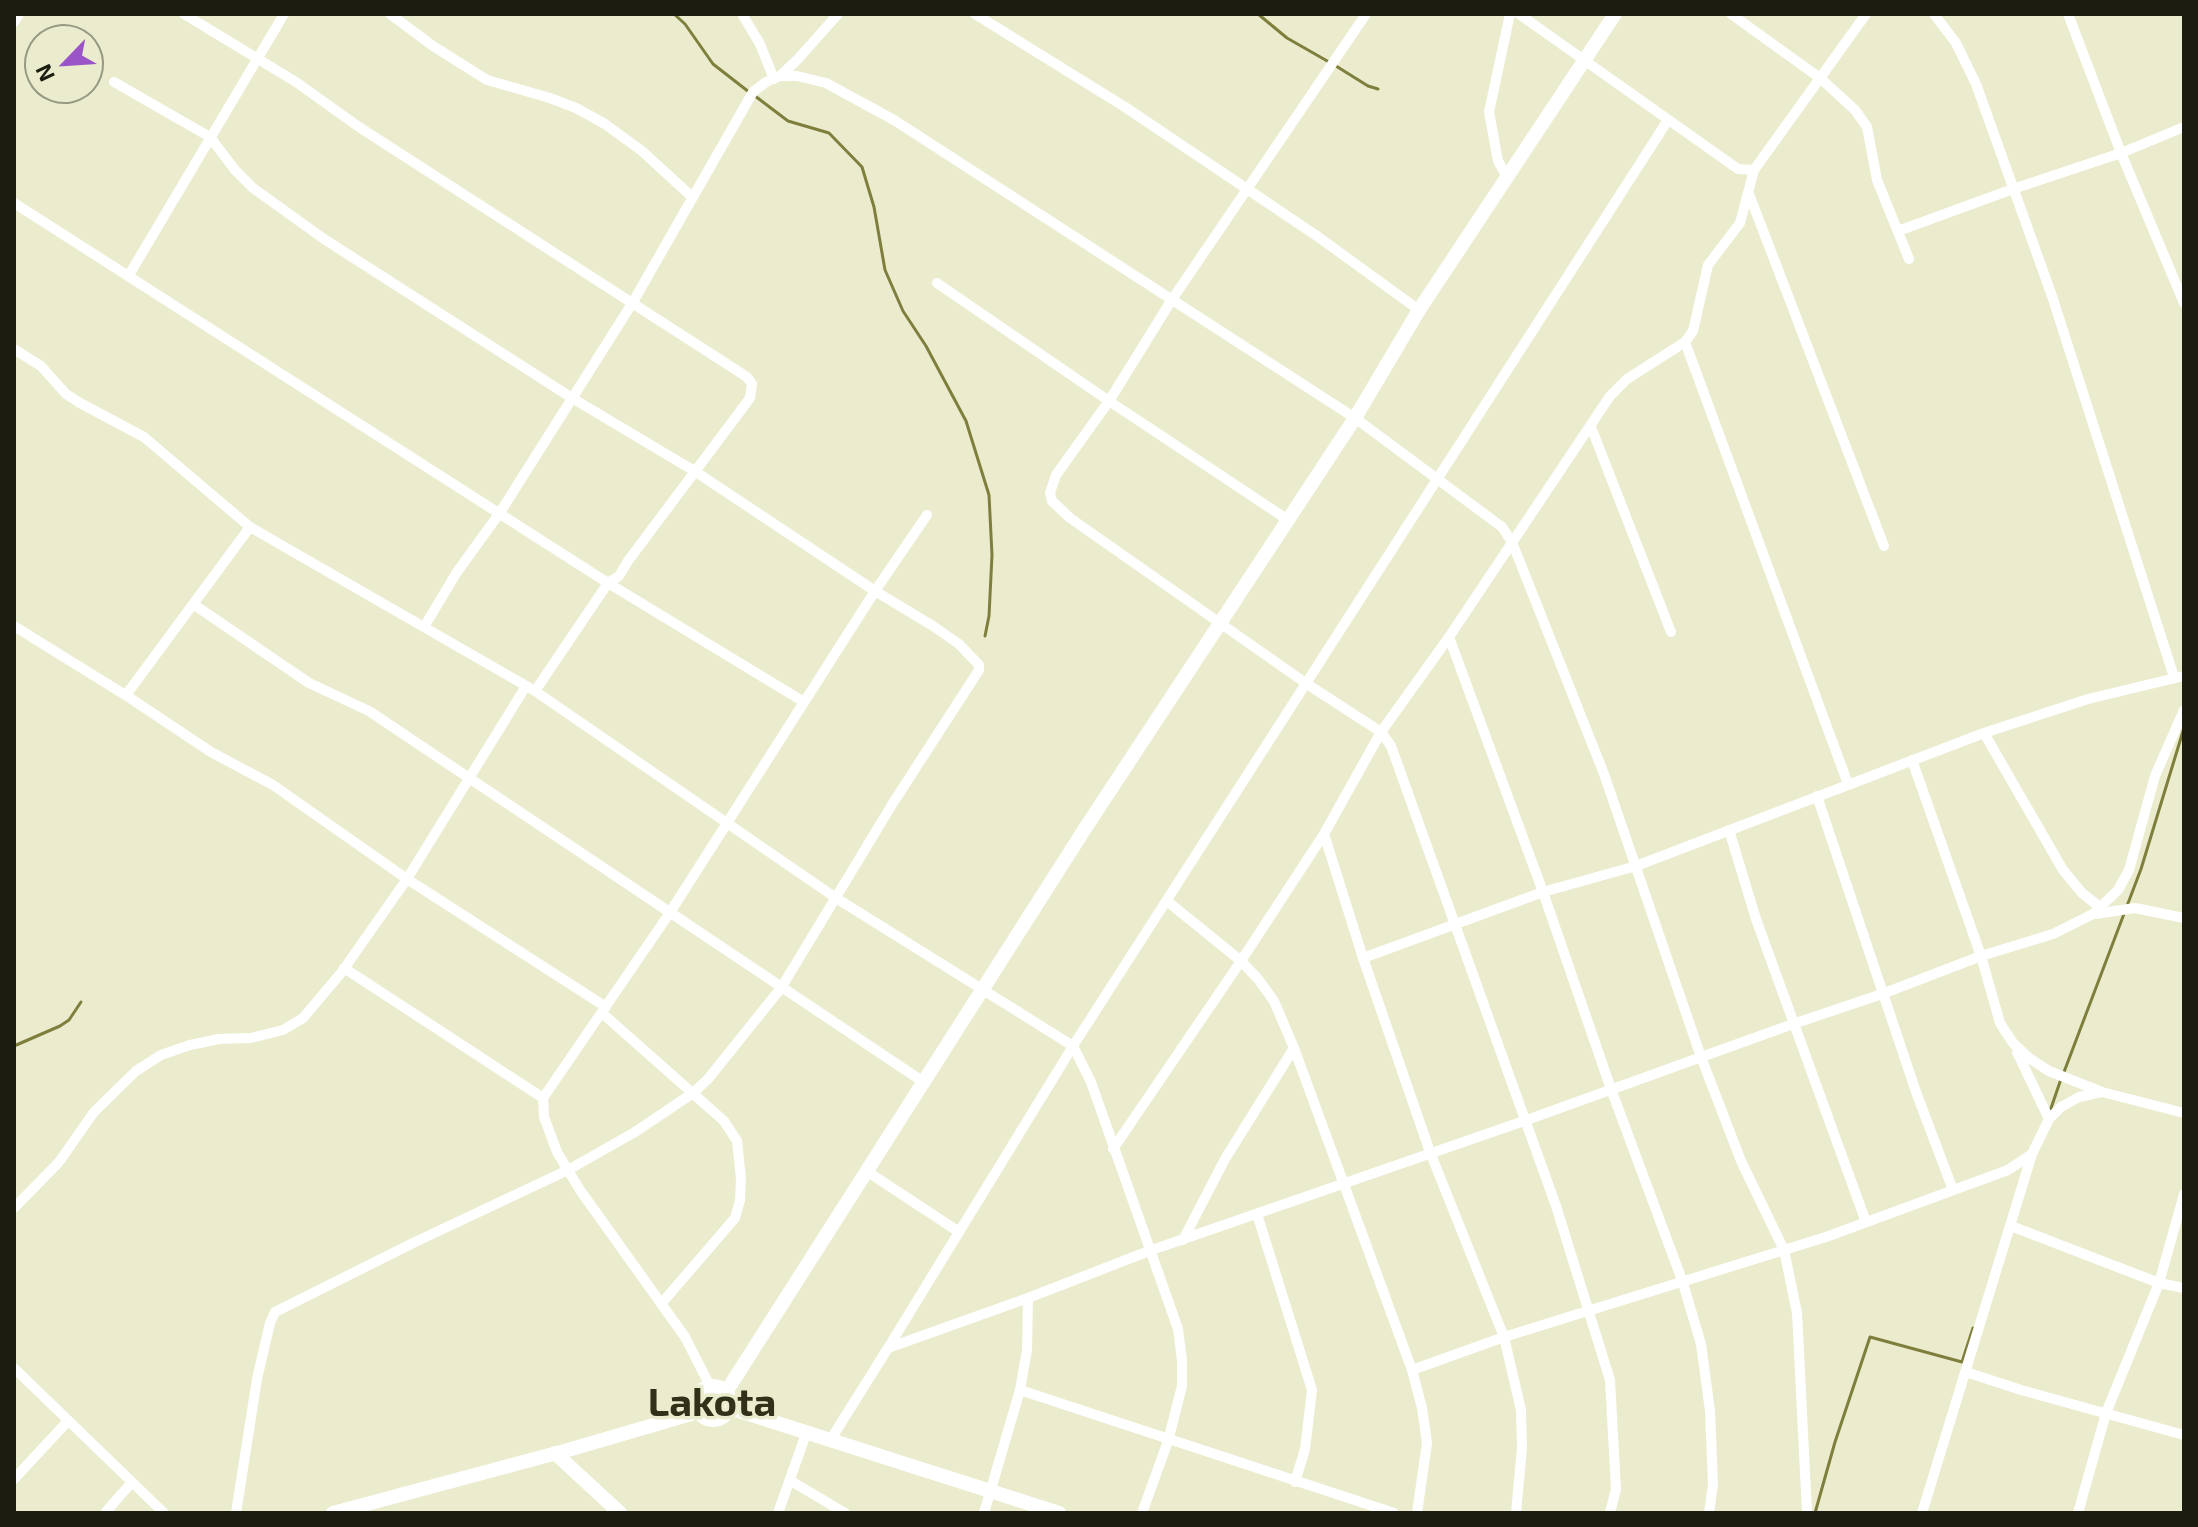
<!DOCTYPE html>
<style>
body{margin:0}
#map{position:relative;width:2198px;height:1527px;overflow:hidden;background:#ebecce;font-family:"Exo 2",sans-serif}
canvas{display:block}
.frame{position:absolute;inset:0;border:16px solid #1c1c11;pointer-events:none}
.north{position:absolute;left:24px;top:24px;width:80px;height:80px;box-sizing:border-box;background:#ebecce;border:2px solid #989982;border-radius:50%;rotate:245deg;font-size:22px;font-weight:700;line-height:32px;text-align:center;color:#1c1c11}
.north::after{content:'';display:block;margin:auto;width:28px;height:36px;background:#9a54c8;clip-path:polygon(50% 0,100% 100%,50% 72%,0 100%)}
</style>
<div id="map">
<canvas width="2198" height="1527"></canvas>
<div class="frame"></div>
<div class="north">N</div>
</div>
<script>
const context = document.querySelector('canvas').getContext('2d');
context.lineJoin = 'round';
function shape(rows) {
  const path = new Path2D();
  for (const r of rows) {
    if (r.length === 3) {
      path.moveTo(r[0] + r[2], r[1]);
      path.arc(r[0], r[1], r[2], 0, 2 * Math.PI);
      continue;
    }
    path.moveTo(r[0], r[1]);
    for (let i = 2; i < r.length; i += 2) path.lineTo(r[i], r[i + 1]);
  }
  return path;
}
function stroke(path, color, width, dash) {
  context.strokeStyle = color;
  context.lineWidth = width;
  context.lineCap = dash ? 'butt' : 'round';
  context.setLineDash(dash || []);
  context.stroke(path);
}
function drawText(font, color, halo, rows, align = 'center') {
  context.font = font + ' "Exo 2",sans-serif';
  context.lineWidth = 7;
  context.setLineDash([]);
  context.textBaseline = 'middle';
  context.strokeStyle = halo;
  context.fillStyle = color;
  for (const [text, x, y, turn = 0] of rows) {
    context.save();
    context.translate(x, y);
    context.rotate((+turn || 0) * Math.PI / 180);
    context.textAlign = isNaN(turn) ? turn : align;
    if (halo) context.strokeText(text, 0, 0);
    context.fillText(text, 0, 0);
    context.restore();
  }
}
const stream = shape([
 [674,14,685,24,713,64,749,92],
 [1258,14,1287,38,1329,62],
 [1336,66,1368,86,1378,89],
 [755,96,788,121,829,133,862,167,874,207,885,270,903,311,926,346,966,421,989,495,992,555,989,616,985,636],
 [14,1046,60,1026,69,1020,81,1002],
 [2064,1072,2141,869,2184,728],
 [2049,1114,2061,1079],
 [1815,1513,1835,1442,1870,1337,1962,1362,1973,1328]
]);
const street = shape([
 [184,14,296,82,359,127,747,377,752,384,750,398,628,561,619,576,608,583,535,691],
 [390,14,433,46,487,80,550,98,576,108,605,124,642,151,691,196],
 [742,14,760,44,774,79],
 [975,14,1125,107,1317,236,1419,310],
 [1366,14,1171,301,1109,401,1056,475,1050,493,1052,501,1070,518,1307,684,1381,732,1391,746,1556,1206,1610,1380,1616,1489,1610,1513],
 [1519,14,1738,169,1754,170],
 [1731,14,1820,78,1855,110,1867,127,1877,180,1909,259],
 [1934,14,1956,43,1976,84,2052,296,2174,677],
 [2068,14,2121,153,2184,303],
 [14,22,19,14],
 [780,76,797,76,826,83,894,120,1355,418,1502,527,1512,542,1604,774,1701,1057,1741,1161,1784,1250,1797,1313,1807,1513],
 [114,82,210,137,235,170,253,188,324,239,572,398,696,472,875,591,933,626,959,644,979,665,979,670,893,803,781,988,708,1079,693,1093,635,1132,568,1170,413,1243,275,1312,270,1323,257,1379,236,1513],
 [1508,179,1498,161,1489,112,1510,14],
 [1749,194,1884,546],
 [14,203,608,583,804,702],
 [1898,231,2013,189,2121,153,2184,127],
 [129,275,284,14],
 [937,283,1109,401,1288,520],
 [1685,342,1848,784],
 [14,349,41,366,66,394,80,403,144,437,250,527,535,691,836,898,1073,1046,1091,1082,1178,1329,1182,1360,1182,1386,1168,1441,1142,1513],
 [1591,427,1671,632],
 [193,604,309,683,369,711,925,1083],
 [14,626,130,698,211,752,273,785,407,879,606,1007],
 [424,627,457,572,499,514,633,302,753,92,766,82,780,76,798,59,838,14],
 [1449,637,1543,892,1611,1089,1682,1280,1701,1344,1710,1411,1713,1484,1709,1513],
 [126,695,250,527],
 [1984,733,2063,870,2082,893,2101,908],
 [1912,760,1981,956,2000,1023,2013,1043,2029,1058,2049,1071,2102,1092,2184,1113],
 [1817,796,1916,1092,1953,1190],
 [1729,830,1756,919,1866,1222],
 [1324,834,1363,958,1430,1152,1504,1337,1521,1410,1522,1447,1516,1513],
 [1167,901,1241,961,1258,979,1274,1001,1294,1048,1412,1370,1422,1408,1427,1443,1417,1513],
 [2095,914,2135,908,2184,918],
 [1363,958,1543,892,1636,866,1984,733,2088,699,2184,676],
 [344,968,543,1098],
 [602,1013,724,1121,737,1141,741,1179,740,1200,735,1218,661,1304],
 [2017,1052,2049,1119],
 [1113,1149,1241,961,1324,834,1381,732,1449,637,1610,396,1627,379,1685,342,1693,331,1708,265,1740,223,1754,170,1866,14],
 [868,1172,959,1232],
 [14,1208,59,1162,94,1112,136,1071,161,1055,190,1045,219,1039,251,1038,283,1030,303,1018,341,973,407,879,526,686],
 [1257,1214,1312,1390,1305,1449,1295,1482],
 [2011,1226,2159,1283,2184,1288],
 [1183,1240,1225,1159,1294,1048],
 [888,1348,1073,1046,1668,120],
 [14,1368,164,1513],
 [1412,1370,1504,1337,1826,1237,2008,1170,2032,1154,2049,1119,2061,1107,2079,1097,2102,1092],
 [1966,1372,2021,1390,2184,1435],
 [710,1386,685,1337,580,1190,557,1152,544,1117,543,1098,669,914,875,591,927,515],
 [1020,1390,1394,1513],
 [831,1439,888,1348,1028,1298,1149,1251,1524,1121,1793,1024,1882,994,1981,956,2053,934,2093,914,2118,890,2129,870,2155,776,2184,710],
 [14,1479,68,1421],
 [791,1481,845,1513],
 [105,1513,132,1482],
 [778,1513,807,1431],
 [984,1513,1020,1390,1027,1350,1028,1298],
 [1922,1513,2032,1154],
 [2078,1513,2106,1413,2159,1283,2184,1194]
]);
const secondary = shape([
 [713,1403,17],
 [726,1392,1086,827,1355,418,1419,310,1615,14],
 [730,1408,1059,1513],
 [555,1453,620,1513],
 [333,1513,568,1450,698,1412]
]);
const townNames = [
 ["Lakota",712,1403]
];
stroke(stream, '#7f7f3d', 3);
stroke(street, '#fff', 10);
stroke(secondary, '#fff', 14);
drawText('bold 40px', '#313119', '#ebecce', townNames);
</script>
